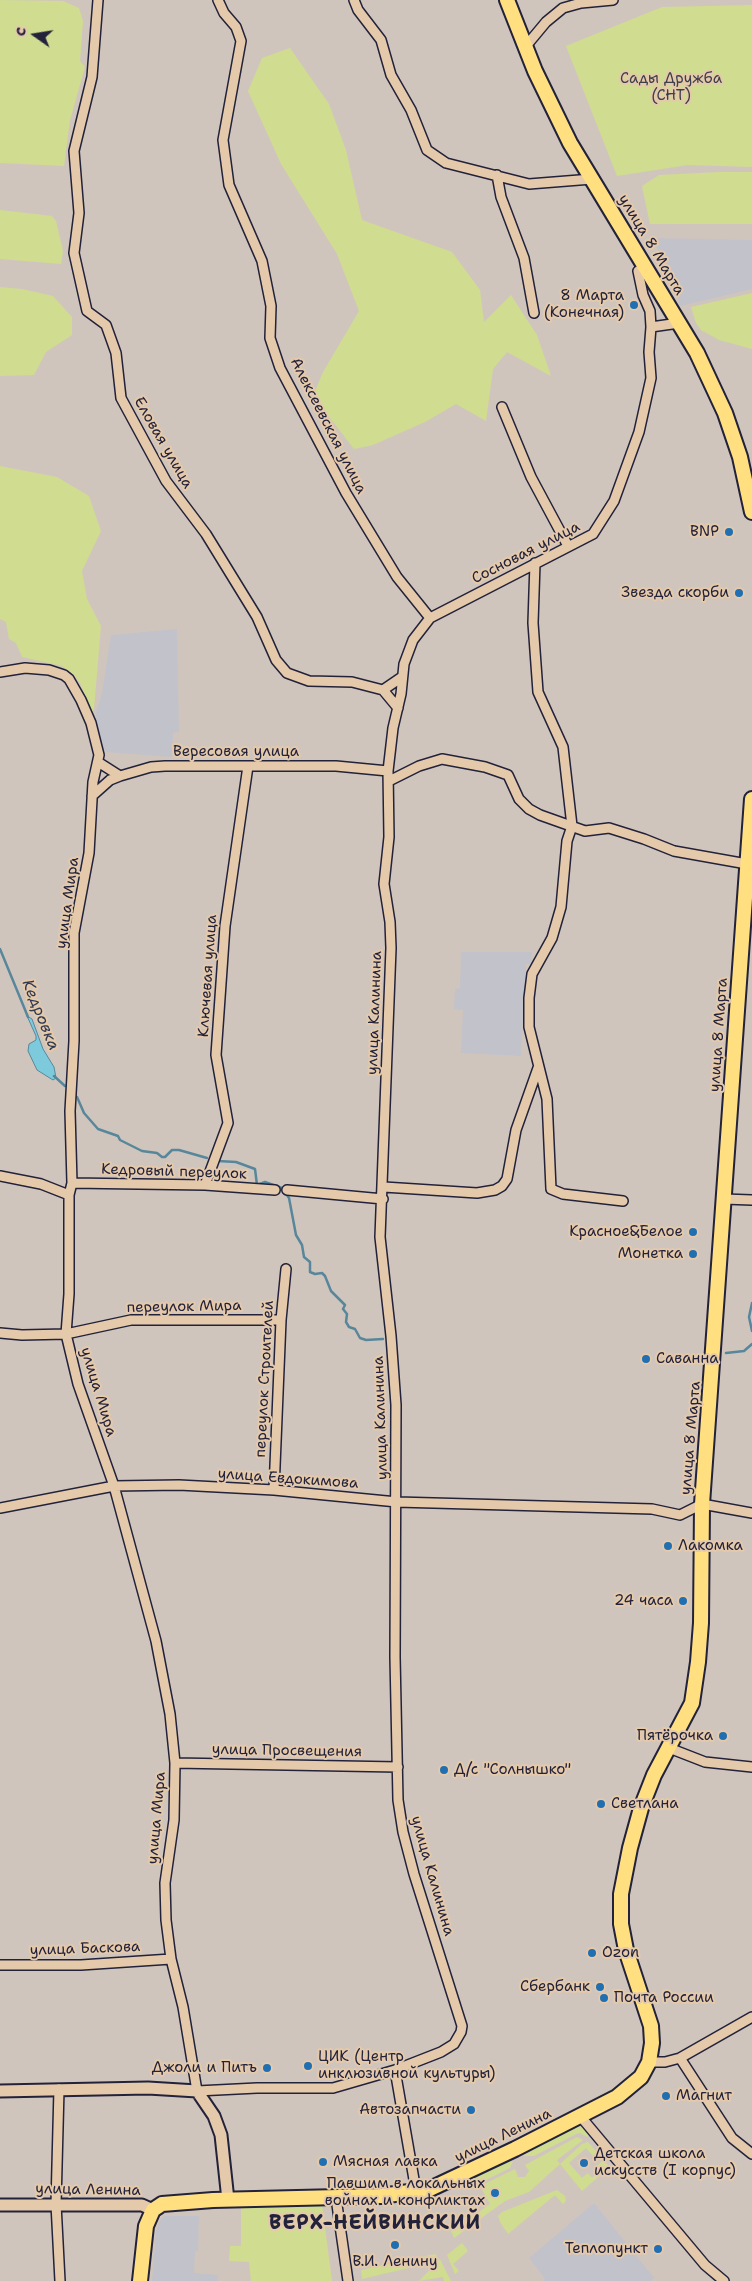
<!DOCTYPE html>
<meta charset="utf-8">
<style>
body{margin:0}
#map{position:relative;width:752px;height:2281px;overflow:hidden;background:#d0c5bd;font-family:"Shantell Sans",sans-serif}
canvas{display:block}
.north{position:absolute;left:10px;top:10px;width:50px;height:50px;-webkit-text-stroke:4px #e4c9ab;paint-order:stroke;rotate:283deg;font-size:14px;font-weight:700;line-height:20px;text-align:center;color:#22223b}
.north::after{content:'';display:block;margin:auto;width:18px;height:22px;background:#22223b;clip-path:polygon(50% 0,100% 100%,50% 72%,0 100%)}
</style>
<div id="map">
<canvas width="752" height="2281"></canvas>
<div class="north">С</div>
</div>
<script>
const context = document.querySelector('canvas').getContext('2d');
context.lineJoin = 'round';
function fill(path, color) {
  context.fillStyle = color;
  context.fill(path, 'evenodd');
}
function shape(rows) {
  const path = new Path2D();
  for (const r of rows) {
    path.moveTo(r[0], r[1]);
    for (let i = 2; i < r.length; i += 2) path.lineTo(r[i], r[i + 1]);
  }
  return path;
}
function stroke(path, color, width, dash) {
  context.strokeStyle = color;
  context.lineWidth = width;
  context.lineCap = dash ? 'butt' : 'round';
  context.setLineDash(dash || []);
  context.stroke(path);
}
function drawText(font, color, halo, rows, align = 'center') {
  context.font = font + ' "Shantell Sans",sans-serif';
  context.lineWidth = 4;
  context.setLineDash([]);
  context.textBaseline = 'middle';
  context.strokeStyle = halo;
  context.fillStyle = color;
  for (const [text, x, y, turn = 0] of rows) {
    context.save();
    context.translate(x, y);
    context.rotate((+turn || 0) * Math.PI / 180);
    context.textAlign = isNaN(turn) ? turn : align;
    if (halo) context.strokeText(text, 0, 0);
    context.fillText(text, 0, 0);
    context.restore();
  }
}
const built = shape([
 [651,238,752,240,752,289,680,306,673,275],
 [177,629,179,732,173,733,172,757,107,752,99,747,96,713,102,693,111,635],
 [461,952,532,952,532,964,526,964,521,1056,461,1053,463,1010,454,1009,455,989,460,988],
 [594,2203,654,2278,651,2281,543,2281,545,2279,529,2258],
 [164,2216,199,2216,198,2251,195,2252,194,2273,218,2275,217,2281,152,2281,156,2231,160,2221]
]);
const green = shape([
 [0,0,63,1,79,8,83,21,80,61,85,67,70,120,64,166,0,163],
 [752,5,752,167,688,165,617,176,566,46,662,7],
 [290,48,329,104,346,150,362,220,452,252,480,290,484,322,511,295,537,335,551,376,507,352,493,369,486,421,456,404,425,422,373,445,354,449,313,396,323,372,359,311,337,254,281,164,248,91,262,58],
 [719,172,752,172,752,224,650,224,642,186,659,175],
 [0,210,52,216,56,221,63,251,61,264,0,259],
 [0,287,22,289,53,296,72,317,72,335,46,352,34,375,0,376],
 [752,293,752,349,719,340,701,330,696,323,691,307],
 [0,466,57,477,89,496,101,531,82,571,87,599,101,626,94,709,92,712,80,683,74,675,62,666,22,657,16,643,9,639,6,622,0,619],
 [576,2126,583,2127,591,2134,587,2137,580,2133,576,2134,534,2156,522,2156],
 [577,2137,583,2140,557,2160,560,2164,582,2144,588,2142,599,2155,595,2158,586,2148,569,2163,582,2178,588,2173,592,2178,599,2172,595,2168,603,2160,610,2167,582,2191,560,2164,529,2192,505,2201,454,2238,449,2226,471,2214,473,2216,490,2204,480,2186,515,2169,518,2177,525,2177,529,2171,525,2165],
 [513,2161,510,2168,482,2182,477,2182,474,2175,495,2166],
 [557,2190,565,2196,566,2201,563,2204,555,2195,508,2234,500,2222,498,2216,502,2212],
 [322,2204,332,2281,251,2281,249,2262,229,2261,230,2246,241,2246,241,2205],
 [462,2243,468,2251,453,2264,459,2271,455,2274,447,2255],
 [435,2254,437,2256,421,2265,362,2279,361,2270],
 [440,2259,451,2281,444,2281,443,2277,419,2281]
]);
const water = shape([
 [27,1016,32,1019,43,1049,54,1067,56,1078,53,1080,37,1070,28,1051,29,1044,36,1040,36,1036,27,1016]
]);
const stream = shape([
 [0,949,28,1017],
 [54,1076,65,1086],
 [77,1097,84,1113,98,1129,118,1136,120,1140,142,1151,157,1153,162,1157,165,1157,172,1150,179,1150,207,1158],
 [218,1161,236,1162,255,1169,257,1185,265,1182,282,1188,289,1198,296,1235,302,1245,304,1257,310,1262,310,1272,315,1274,322,1273,325,1276,331,1291,345,1305,343,1309,347,1314,346,1322,349,1327,355,1329,360,1338,366,1340,383,1339],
 [752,1303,749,1317,752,1331],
 [726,1353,744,1351,752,1344]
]);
const minor = shape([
 [98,0,92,77,74,151,79,213,74,253,87,311,106,325,116,353,121,398,166,481,206,534,257,617,276,660,287,673,309,681,352,682,383,690,402,677],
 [218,0,224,13,236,27,241,41,223,140,229,185,262,261,271,306,270,338,280,368,346,493,397,577,430,618],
 [354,0,358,10,381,40,391,75,411,110,427,150,446,163,529,184,592,179],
 [526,46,546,22,563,8,581,3,613,0],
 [497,175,501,197,524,258,534,313],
 [638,271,643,295,650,311,651,327],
 [502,407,531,477,568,546],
 [535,563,533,623,538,692,563,747,572,826,567,841,561,907,552,938,532,974,529,998,529,1027,547,1099,551,1189,563,1194,623,1201],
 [0,672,25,668,49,670,64,675,69,679,81,700,91,723,99,755,93,782,89,853,74,933,74,1041,70,1111,72,1183,69,1195,69,1294,66,1334,78,1384,114,1486,156,1641,170,1714,175,1763,174,1820,165,1883,166,1920,171,1959,183,2007,197,2091,257,2088,333,2088,395,2070,441,2052,454,2044,461,2032,462,2026,414,1874,403,1832,398,1800,395,1657,396,1405,391,1336,380,1237,391,948,390,922,384,884,389,837,388,771,393,728,401,694,404,664,413,640,430,618,593,534,614,501,639,432,651,378,649,352,651,327,679,323],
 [383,690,398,708],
 [98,762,120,776],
 [389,781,419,766,442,759,485,767,508,775,519,799,529,809,540,815,585,831,609,828,644,839,674,851,747,864],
 [92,796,110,780,120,776,151,767,165,766,336,766,388,771],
 [0,1176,41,1184,69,1195],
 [72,1183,205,1185,275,1190],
 [205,1185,228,1123,216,1055,225,926,248,766],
 [384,1187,477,1193,495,1190,502,1186,507,1179,516,1130,538,1068],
 [287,1190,383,1199],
 [724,1199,752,1200],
 [0,1333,22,1335,66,1334,131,1320,281,1320],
 [274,1490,281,1320,286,1269],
 [0,1508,114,1486,179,1485,274,1490,397,1502,652,1509,680,1515,702,1504,752,1513],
 [669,1748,705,1762,752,1767],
 [175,1763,398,1767],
 [0,1965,81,1965,171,1959],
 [680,2058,732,2138,752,2154],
 [649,2062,665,2062,680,2058,752,2017],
 [395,2070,416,2191],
 [59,2089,56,2204,60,2281],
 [581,2117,705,2265,724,2281],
 [336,2198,348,2281]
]);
const tertiary = shape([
 [0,2091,148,2088,197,2091,214,2116,221,2135,228,2200],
 [0,2205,142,2205,153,2210]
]);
const primary = shape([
 [507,0,535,71,570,143,697,353,725,413,740,457,752,512],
 [140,2281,146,2226,153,2210,162,2204,213,2200,381,2196,430,2189,515,2149,617,2097,641,2077,649,2062,652,2043,651,2026,626,1950,621,1924,621,1894,630,1848,641,1808,654,1775,692,1703,698,1662,701,1623,702,1504,752,799]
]);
const markers = [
 [634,305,5,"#1f6fb2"],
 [729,532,5,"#1f6fb2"],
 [739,593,5,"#1f6fb2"],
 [693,1232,5,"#1f6fb2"],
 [693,1254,5,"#1f6fb2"],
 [646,1359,5,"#1f6fb2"],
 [668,1546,5,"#1f6fb2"],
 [683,1601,5,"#1f6fb2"],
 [723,1736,5,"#1f6fb2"],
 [444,1770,5,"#1f6fb2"],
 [601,1804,5,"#1f6fb2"],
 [592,1953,5,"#1f6fb2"],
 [600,1987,5,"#1f6fb2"],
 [604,1998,5,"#1f6fb2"],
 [308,2066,5,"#1f6fb2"],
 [267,2068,5,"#1f6fb2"],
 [666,2096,5,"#1f6fb2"],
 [471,2110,5,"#1f6fb2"],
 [323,2162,5,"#1f6fb2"],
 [584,2163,5,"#1f6fb2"],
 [495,2193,5,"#1f6fb2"],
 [395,2245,5,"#1f6fb2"],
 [658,2249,5,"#1f6fb2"]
];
const parkNames = [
 ["Сады Дружба",671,79],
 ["(СНТ)",671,96]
];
const streetNames = [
 ["улица 8 Марта",651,245,59],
 ["Алексеевская улица",328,426,63],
 ["Еловая улица",163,443,60],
 ["Сосновая улица",526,553,-27],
 ["Вересовая улица",236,752],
 ["улица Мира",68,903,-82],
 ["Ключевая улица",208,976,-86],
 ["улица Калинина",375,1013,-88],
 ["улица 8 Марта",719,1035,-86],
 ["Кедровый переулок",174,1172,2],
 ["переулок Мира",184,1307,-1],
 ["переулок Строителей",265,1379,-87],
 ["улица Мира",98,1392,73],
 ["улица Калинина",381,1418,-92],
 ["улица 8 Марта",691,1438,-85],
 ["улица Евдокимова",288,1479,4],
 ["улица Просвещения",287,1751,1],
 ["улица Мира",157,1818,-85],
 ["улица Калинина",432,1876,74],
 ["улица Баскова",85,1949,-2],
 ["улица Ленина",503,2136,-26],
 ["улица Ленина",88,2190,1]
];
const poiNames = [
 ["8 Марта",624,296],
 ["(Конечная)",624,313],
 ["BNP",719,532],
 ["Звезда скорби",729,593],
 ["Красное&Белое",683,1232],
 ["Монетка",683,1254],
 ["Саванна",656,1359,"left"],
 ["Лакомка",678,1546,"left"],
 ["24 часа",673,1601],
 ["Пятёрочка",713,1736],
 ["Д/с \"Солнышко\"",454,1770,"left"],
 ["Светлана",611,1804,"left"],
 ["Ozon",602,1953,"left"],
 ["Сбербанк",590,1987],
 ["Почта России",614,1998,"left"],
 ["ЦИК (Центр",318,2057,"left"],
 ["инклюзивной культуры)",318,2074,"left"],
 ["Джоли и Питъ",257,2068],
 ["Магнит",676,2096,"left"],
 ["Автозапчасти",461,2110],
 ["Детская школа",594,2154,"left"],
 ["искусств (I корпус)",594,2171,"left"],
 ["Мясная лавка",333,2162,"left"],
 ["Павшим в локальных",485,2184],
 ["войнах и конфликтах",485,2201],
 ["Теплопункт",648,2249],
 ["В.И. Ленину",395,2262,"center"]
];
const waterNames = [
 ["Кедровка",40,1015,68]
];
const districtNames = [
 ["ВЕРХ-НЕЙВИНСКИЙ",375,2224]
];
fill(built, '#c2c2ca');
fill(green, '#d0dc90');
fill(water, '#7ccadb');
stroke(water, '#58879b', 1);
stroke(stream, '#58879b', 2.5);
stroke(minor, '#22223b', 12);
stroke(tertiary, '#22223b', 15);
stroke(primary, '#22223b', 18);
stroke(minor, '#e4c9ab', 9);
stroke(tertiary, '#e4c9ab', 11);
stroke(primary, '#ffdf80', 14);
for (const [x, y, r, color] of markers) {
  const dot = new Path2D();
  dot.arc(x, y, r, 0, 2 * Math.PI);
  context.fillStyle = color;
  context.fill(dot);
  stroke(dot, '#e4c9ab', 2);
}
drawText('15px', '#3c3e48', '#e4c9ab', parkNames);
drawText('15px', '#22223b', '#e4c9ab', streetNames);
drawText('15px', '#22223b', '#e4c9ab', poiNames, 'right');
drawText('italic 16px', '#303b53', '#e4c9ab', waterNames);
context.letterSpacing = '1px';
drawText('bold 20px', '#22223b', '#e4c9ab', districtNames);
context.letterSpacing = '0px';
</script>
